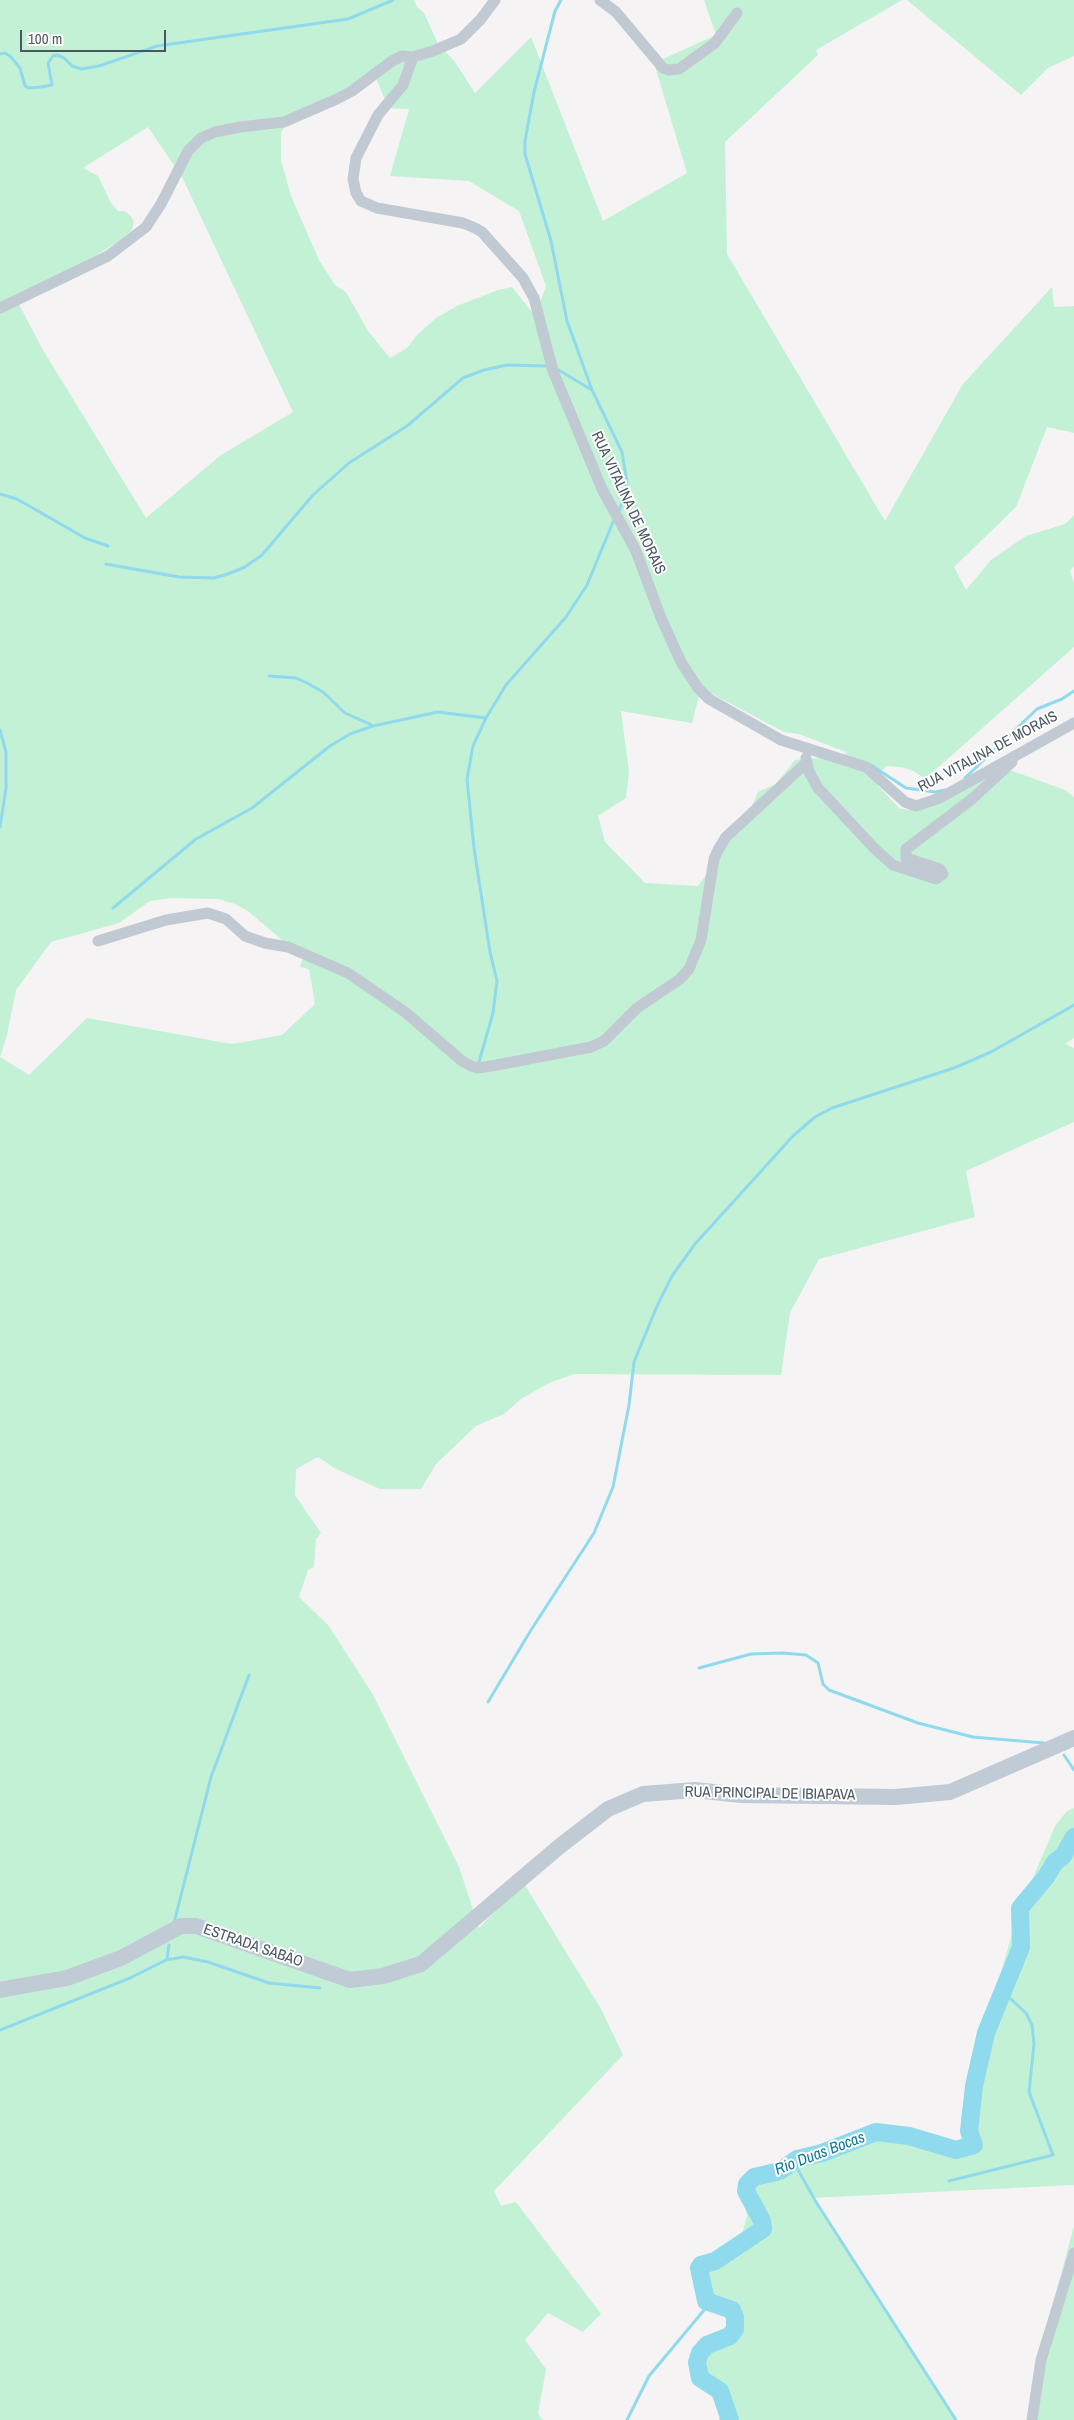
<!DOCTYPE html>
<meta charset="utf-8">
<style>
body{margin:0}
#map{position:relative;width:1074px;height:2420px;overflow:hidden;background:#f5f3f3;font-family:"Archivo Narrow",sans-serif}
canvas{display:block}
.scale{position:absolute;left:20px;top:30px;width:146px;height:22px;box-sizing:border-box;border:2px solid #4a5661;border-top:0;padding-left:6px;font-size:15px;line-height:18px;white-space:nowrap;color:#4a5661;-webkit-text-stroke:4px #fff;paint-order:stroke}
</style>
<div id="map">
<canvas width="1074" height="2420"></canvas>
<div class="scale">100 m</div>
</div>
<script>
const context = document.querySelector('canvas').getContext('2d');
context.lineJoin = 'round';
function fill(path, color) {
  context.fillStyle = color;
  context.fill(path, 'evenodd');
}
function shape(rows) {
  const path = new Path2D();
  for (const r of rows) {
    path.moveTo(r[0], r[1]);
    for (let i = 2; i < r.length; i += 2) path.lineTo(r[i], r[i + 1]);
  }
  return path;
}
function stroke(path, color, width, dash) {
  context.strokeStyle = color;
  context.lineWidth = width;
  context.lineCap = dash ? 'butt' : 'round';
  context.setLineDash(dash || []);
  context.stroke(path);
}
function drawText(font, color, halo, rows, align = 'center') {
  context.font = font + ' "Archivo Narrow",sans-serif';
  context.lineWidth = 4;
  context.setLineDash([]);
  context.textBaseline = 'middle';
  context.strokeStyle = halo;
  context.fillStyle = color;
  for (const [text, x, y, turn = 0] of rows) {
    context.save();
    context.translate(x, y);
    context.rotate((+turn || 0) * Math.PI / 180);
    context.textAlign = isNaN(turn) ? turn : align;
    if (halo) context.strokeText(text, 0, 0);
    context.fillText(text, 0, 0);
    context.restore();
  }
}
const green = shape([
 [0,0,414,0,417,7,424,13,441,50,443,49,455,62,475,93,531,37,603,221,687,173,654,63,716,35,704,0,902,0,816,50,818,55,725,142,727,254,885,521,963,384,1052,287,1054,307,1074,306,1074,433,1047,427,1016,507,954,567,966,590,991,560,1026,536,1065,524,1074,515,1074,566,1070,571,1074,583,1074,647,925,779,914,771,901,767,887,766,875,776,878,786,900,809,919,810,1004,768,1065,790,1074,797,1074,1038,1065,1044,1074,1048,1074,1122,966,1171,975,1217,819,1259,790,1313,781,1375,574,1374,549,1383,521,1399,504,1414,476,1426,436,1464,421,1489,380,1489,336,1469,318,1457,296,1469,295,1495,321,1533,316,1539,314,1567,308,1570,299,1597,328,1625,372,1693,459,1867,479,1928,523,1882,601,2009,623,2055,494,2191,501,2206,516,2202,601,2314,583,2332,548,2313,525,2340,546,2369,538,2414,543,2420,0,2420],
 [375,76,386,102,385,108,409,109,390,176,469,181,519,211,546,286,535,316,512,287,498,290,457,306,436,318,418,334,407,348,390,358,368,331,346,292,335,285,319,260,291,196,281,160,281,133,289,118],
 [148,127,182,177,293,412,221,455,146,518,43,350,14,295,65,275,119,241,132,230,134,222,130,215,124,211,118,211,111,203,98,176,83,168],
 [701,688,784,732,799,734,846,752,841,760,819,758,795,760,776,784,758,792,746,819,698,886,645,883,605,842,598,816,626,798,629,772,621,711,692,723],
 [172,898,218,899,235,904,248,911,303,958,300,967,309,969,315,1004,282,1035,232,1044,87,1018,29,1075,0,1057,7,1035,16,990,51,942,119,923,150,901],
 [907,0,1074,0,1074,56,1048,68,1021,95],
 [1074,1808,1074,2185,812,2198,957,2420,719,2420,722,2397,691,2367,701,2348,717,2339,733,2324,700,2297,696,2268,726,2257,740,2242,747,2215,741,2186,747,2179,760,2183,872,2139,912,2130,947,2148,963,2137,972,2074,1018,1913,1055,1826,1067,1811],
 [1074,2226,1074,2420,1027,2420,1041,2348]
]);
const stream = shape([
 [561,0,555,11,534,92,525,141,525,154,551,241,567,321,592,390,622,452,627,482,626,493,618,513],
 [0,54,5,53,11,57,20,68,25,86,29,88,41,87,52,85,48,63,53,56,57,55,64,58,72,66,81,69,99,66,157,46,348,19,393,0],
 [557,369,592,390],
 [0,494,17,499,85,538,108,546],
 [106,564,179,577,214,578,228,574,245,567,262,555,313,495,349,463,407,426,463,378,484,370,507,365,546,366],
 [269,676,296,678,307,683,323,692,345,713,372,725],
 [0,730,6,752,6,788,0,827],
 [871,765,906,788,935,792,945,790],
 [965,778,1037,709,1062,699,1074,691],
 [113,908,196,839,252,808,330,746,350,734,373,726,438,712,486,718],
 [479,1062,493,1013,497,981,490,952,474,848,467,779,473,746,486,718,506,685,566,617,587,585,613,522],
 [699,1668,751,1654,783,1653,806,1655,818,1663,823,1684,829,1690,918,1723,973,1737,1044,1743],
 [488,1702,531,1630,594,1533,613,1487,629,1405,634,1362,657,1306,672,1276,695,1244,793,1136,815,1117,832,1108,954,1068,991,1052,1074,1005],
 [1064,1755,1074,1770],
 [174,1923,211,1777,249,1675],
 [167,1959,169,1945],
 [0,2030,130,1978,166,1960,183,1957,208,1962,269,1983,320,1988],
 [793,2161,816,2202,956,2420],
 [949,2181,1053,2155,1029,2092,1034,2044,1032,2025,1026,2013,1003,1992],
 [627,2420,649,2376,710,2303]
]);
const river = shape([
 [730,2420,720,2391,700,2378,697,2362,700,2353,707,2345,730,2336,735,2329,735,2318,732,2310,706,2301,699,2268,701,2265,715,2261,763,2229,762,2221,746,2191,747,2184,754,2177,780,2171,797,2159,822,2153,876,2132,909,2136,956,2150,974,2145,969,2131,974,2086,986,2033,1021,1947,1020,1908,1046,1877,1055,1862,1063,1856,1074,1837]
]);
const street = shape([
 [600,0,616,12,663,68,668,70,679,69,715,43,737,13],
 [413,57,403,85,378,115,356,158,353,179,356,193,361,201,377,208,463,223,475,228,482,232,523,278,534,298,553,371,602,489,636,551,661,618,681,662,698,688,709,699,781,740,866,767,905,802,916,806,940,798,1074,723],
 [0,308,108,256,146,227,161,204,188,151,201,138,215,132,240,127,284,122,337,99,352,91,392,61,402,56,413,57,433,51,461,39,481,19,495,0],
 [806,758,809,772,818,788,875,849,893,865,936,879,943,874,940,869,906,858,906,849,972,799,1012,762],
 [98,941,166,920,208,913,226,919,245,936,265,943,288,947,348,973,405,1012,462,1061,471,1066,478,1068,497,1065,591,1047,604,1041,637,1008,680,979,689,969,701,940,714,859,718,850,726,837,806,763],
 [1032,2420,1041,2360,1074,2253]
]);
const secondary = shape([
 [0,1990,67,1978,121,1958,181,1926,196,1926,350,1980,383,1976,421,1964,560,1846,608,1809,643,1794,695,1790,741,1795,896,1797,950,1792,1074,1738]
]);
const streetNames = [
 ["RUA VITALINA DE MORAIS",628,503,65],
 ["RUA VITALINA DE MORAIS",988,752,-28],
 ["RUA PRINCIPAL DE IBIAPAVA",770,1794,1],
 ["ESTRADA SABÄO",253,1946,19]
];
const waterNames = [
 ["Rio Duas Bocas",820,2154,-21]
];
fill(green, '#c3f1d5');
stroke(stream, '#90daee', 3);
stroke(river, '#90daee', 18);
stroke(street, '#c1cad2', 11);
stroke(secondary, '#c1cbd6', 16);
drawText('15px', '#4a5661', '#fff', streetNames);
drawText('italic 16px', '#0c7c9b', '#fff', waterNames);
</script>
